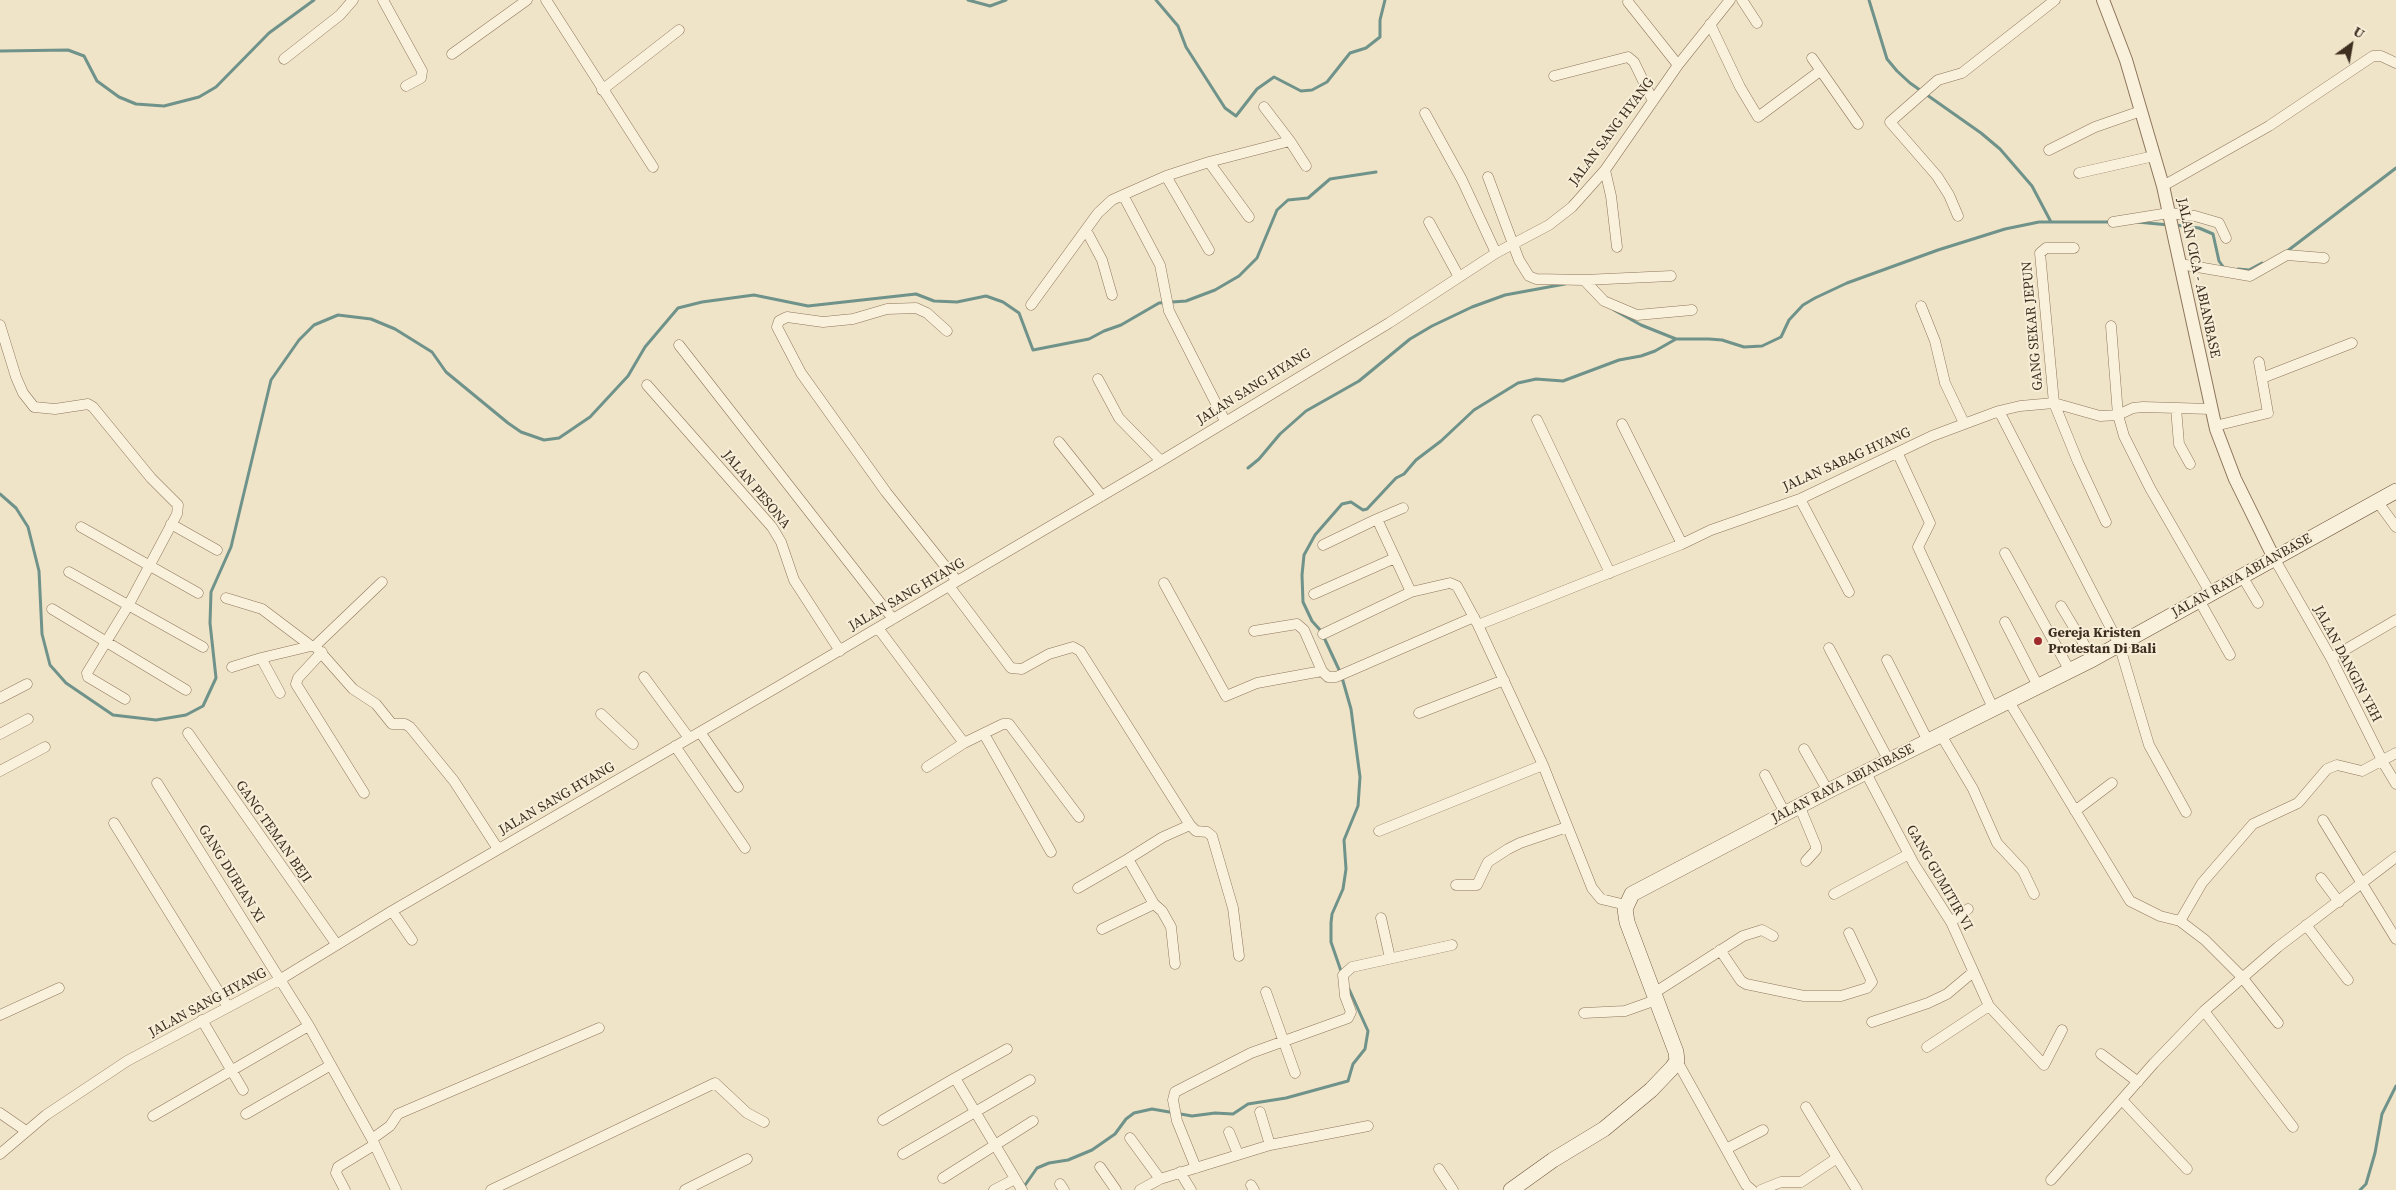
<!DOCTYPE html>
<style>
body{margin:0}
#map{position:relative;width:2396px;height:1190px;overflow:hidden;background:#f0e4c8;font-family:"Source Serif 4",serif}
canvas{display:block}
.north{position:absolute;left:2326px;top:20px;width:50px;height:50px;-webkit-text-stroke:4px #f7eed8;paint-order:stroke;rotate:32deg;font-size:14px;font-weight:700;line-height:20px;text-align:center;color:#3d2e20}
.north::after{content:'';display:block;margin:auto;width:18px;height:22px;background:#3d2e20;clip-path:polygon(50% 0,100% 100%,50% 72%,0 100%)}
</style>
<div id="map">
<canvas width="2396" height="1190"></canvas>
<div class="north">U</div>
</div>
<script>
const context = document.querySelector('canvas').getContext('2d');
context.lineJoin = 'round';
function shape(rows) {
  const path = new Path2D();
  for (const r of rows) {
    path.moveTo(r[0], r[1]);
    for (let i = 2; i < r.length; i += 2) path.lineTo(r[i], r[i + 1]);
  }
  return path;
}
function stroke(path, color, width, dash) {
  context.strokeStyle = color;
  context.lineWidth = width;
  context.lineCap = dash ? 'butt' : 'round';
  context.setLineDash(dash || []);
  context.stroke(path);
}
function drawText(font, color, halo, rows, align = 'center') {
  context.font = font + ' "Source Serif 4",serif';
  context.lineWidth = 4;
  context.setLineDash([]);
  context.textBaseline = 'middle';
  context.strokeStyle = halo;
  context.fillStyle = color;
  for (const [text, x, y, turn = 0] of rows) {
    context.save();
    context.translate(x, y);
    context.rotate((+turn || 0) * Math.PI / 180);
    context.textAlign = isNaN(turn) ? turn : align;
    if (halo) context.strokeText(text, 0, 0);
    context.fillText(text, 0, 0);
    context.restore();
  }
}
const stream = shape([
 [968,0,990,6,1006,0],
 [1156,0,1178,26,1186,47,1225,108,1236,116,1257,89,1274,77,1301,91,1312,90,1327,82,1350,53,1366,48,1380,37,1380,20,1385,0],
 [1869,0,1887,59,1897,71,1910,83,1981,133,2000,149,2032,186,2051,222],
 [0,51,68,50,84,56,97,81,119,97,136,104,164,106,199,97,216,87,269,33,314,0],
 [2137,222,2169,225],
 [2175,225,2199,228,2213,234,2219,261,2224,268],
 [2286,252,2396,168],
 [2238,269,2249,270,2262,263],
 [1614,310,1641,325,1676,339,1709,339,1722,340,1744,347,1762,346,1781,337,1789,320,1803,305,1815,298,1847,283,1938,250,2005,229,2039,222,2111,222],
 [1248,468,1259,459,1280,434,1306,411,1359,381,1410,339,1432,326,1472,307,1505,295,1565,284],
 [0,494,16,508,28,527,39,571,42,634,50,665,66,683,113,715,156,720,186,715,203,706,216,678,210,623,211,592,231,547,271,380,299,340,314,325,338,315,371,319,395,329,432,352,446,372,508,423,521,432,544,440,559,438,590,417,628,376,645,347,678,308,702,302,754,295,808,306,916,294,934,301,957,302,986,296,1003,302,1019,313,1033,350,1089,339,1104,331,1121,325,1159,303,1186,301,1215,290,1239,276,1257,258,1277,210,1288,200,1308,198,1330,179,1376,172],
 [1342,974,1331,942,1331,923,1332,914,1343,889,1346,869,1344,840,1358,806,1360,777,1351,709,1341,674,1321,631,1312,621,1303,602,1302,575,1304,555,1315,535,1342,504,1351,502,1363,510,1367,509,1396,478,1404,474,1416,460,1441,441,1474,410,1518,383,1536,379,1563,381,1619,360,1641,356,1655,351,1676,339],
 [1023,1188,1037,1168,1049,1163,1068,1160,1092,1150,1115,1134,1126,1119,1134,1113,1152,1109,1192,1116,1215,1113,1233,1114,1248,1104,1286,1098,1348,1081,1353,1064,1365,1049,1368,1031,1349,989],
 [2360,1190,2366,1184,2375,1153,2382,1114,2396,1086]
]);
const minor = shape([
 [383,0,422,71,421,78,406,86],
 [546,0,653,167],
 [1742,0,1757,23],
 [1628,2,1678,65],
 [1710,24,1740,87,1758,117,1820,71],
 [452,54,527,0],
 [1812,58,1858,124],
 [284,59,340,15,353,0],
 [1554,76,1628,57,1634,62,1653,101],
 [602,90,679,30],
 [1264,107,1290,141],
 [1425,113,1462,180,1496,253],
 [2049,150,2095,127,2141,111],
 [1209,162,1249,217],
 [1605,170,1611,196,1617,247],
 [2079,173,2154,156],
 [1166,176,1209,250],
 [1488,177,1519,260,1529,276,1536,279,1584,280,1604,301,1637,315,1692,310],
 [2163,186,2269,126,2373,56,2381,56,2396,63],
 [1958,216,1949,195,1937,176,1890,122,1938,80,1962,73,2055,0],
 [1429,222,1459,277],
 [2113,222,2169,213,2195,216,2219,223,2226,238],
 [1086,230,1102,260,1112,295],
 [2074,248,2046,248,2040,253,2054,403,2078,462,2106,522],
 [2180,264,2250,276,2287,255,2324,258],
 [1584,280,1671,276],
 [1031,305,1098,213,1112,200,1123,195],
 [1921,306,1935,341,1945,383,1964,423],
 [0,325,16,377,23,393,34,407,55,409,88,404,93,407,151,478,178,505,177,514,128,606,87,673,88,677,125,699],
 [2111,326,2118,415,2124,436,2150,488,2211,594],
 [947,331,927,313,916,308,887,309,853,319,823,322,787,317,779,321,777,327,801,373,886,492,957,581],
 [679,345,893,619],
 [2262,378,2352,343],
 [1098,379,1119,418,1161,461],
 [647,385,772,527,781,542,794,580,840,651],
 [2176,408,2179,444,2190,464],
 [1999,411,2119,644,2149,745,2186,812],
 [1537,420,1610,573],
 [1225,421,1169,311,1160,265,1123,195,1166,176,1209,162,1290,141,1306,166],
 [1622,424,1682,544],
 [2215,426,2268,413,2259,362],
 [1059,442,1102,496],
 [1898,454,1930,523,1918,547,1993,708],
 [1800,499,1849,592],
 [2377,501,2396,527],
 [1377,519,1403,508],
 [171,524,217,550],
 [81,527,198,593],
 [1323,545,1377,519,1411,592],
 [2005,553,2070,671],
 [2274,558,2331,658,2384,764,2396,784],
 [69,572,203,647],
 [2242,576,2258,603],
 [1164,583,1226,696,1257,683,1322,671,1328,677,1336,677,1474,617],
 [949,586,1011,668,1022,669,1049,654,1073,647,1080,651,1190,825,1163,837,1128,859,1154,904,1102,929],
 [1314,594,1395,558],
 [226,598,262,609,311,646,315,646,353,689,376,704,392,724,405,724,410,727,454,781,498,849],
 [2199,600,2230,655],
 [2061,606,2093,659],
 [52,609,186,690],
 [2005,622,2038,686],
 [1478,625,1682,544,1711,530,1800,499,1932,436,1999,411,2020,406,2054,403,2100,416,2118,415,2133,408,2143,407,2211,409],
 [878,628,964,743,1003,724,1009,724,1079,817],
 [1254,631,1297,624,1304,630,1322,671],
 [1323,634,1411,592,1450,583,1457,586,1478,625,1543,765,1592,888,1601,899,1626,905],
 [315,646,382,582],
 [1829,648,1889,761],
 [322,652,298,678,296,684,364,793],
 [2331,658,2396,620],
 [1887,660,1928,741],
 [232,667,261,658],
 [644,677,689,738],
 [280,693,261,658,311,646],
 [0,698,27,684],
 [2008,700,2130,901,2160,916,2180,921,2205,940,2242,977,2278,1023],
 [1419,713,1504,680],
 [601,714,633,744],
 [700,732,738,787],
 [188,733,337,945],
 [0,734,28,719],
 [984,734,1051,852],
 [1941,735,1973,789,1997,843,2023,871,2034,894],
 [675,746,745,848],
 [1804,749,1828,791],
 [927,767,964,743],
 [0,771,45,747],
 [1866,773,1914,864,1951,922,1989,1006,2044,1065,2062,1030],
 [1765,775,1785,813],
 [157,783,309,1026,372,1139,396,1190],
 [1799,805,1816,846,1816,850,1806,861],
 [2075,811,2112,783],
 [2323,820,2396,939],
 [114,823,228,1007],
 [1190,825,1196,831,1207,832,1212,836,1233,908,1239,956],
 [1379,831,1543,765],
 [2321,878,2339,902],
 [1456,885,1477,885,1488,862,1508,849,1520,843,1567,827],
 [1078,888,1128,859],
 [1834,894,1909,854],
 [1154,904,1162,911,1171,927,1175,964],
 [392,911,412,940],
 [1381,918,1390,958],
 [2180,921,2202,883,2253,824,2298,803,2327,769,2337,765,2362,771,2396,753],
 [1951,922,1968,909],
 [2306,925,2348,980],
 [1720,950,1741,981,1746,984,1804,996,1841,996,1867,988,1872,982,1849,933],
 [1266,992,1295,1073],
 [1654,993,1743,936,1762,930,1773,936],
 [2204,1011,2293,1127],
 [1584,1013,1625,1011,1656,1000],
 [0,1015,59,988],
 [202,1020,243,1090],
 [1872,1022,1928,1003,1947,994,1972,973],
 [1927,1047,1989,1006],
 [1007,1049,955,1078,1022,1190],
 [2101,1054,2138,1082],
 [1677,1061,1746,1185,1752,1190],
 [2122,1100,2187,1169],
 [1260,1112,1270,1145],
 [0,1113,26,1131],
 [246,1114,331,1065],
 [153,1116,305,1028],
 [883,1120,955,1078],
 [1229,1132,1238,1154],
 [1130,1138,1160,1179],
 [372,1139,390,1126,398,1114,599,1028],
 [1726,1149,1763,1130],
 [0,1154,46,1115,127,1061,281,979,392,911,774,689,1161,461,1389,323,1496,253,1549,225,1572,207,1605,170,1678,65,1730,0],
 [903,1154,1030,1080],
 [1837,1158,1857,1190],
 [1100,1167,1116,1190],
 [1196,1168,1177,1121,1173,1100,1175,1092,1251,1053,1348,1018,1351,1012,1345,996,1343,975,1352,967,1452,945],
 [1439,1169,1453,1190],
 [1180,1172,1191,1190],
 [943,1178,1033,1121],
 [2051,1180,2154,1063,2204,1011,2278,947,2396,857],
 [1060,1184,1064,1190],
 [1251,1185,1254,1190],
 [345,1190,336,1173,338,1167,374,1145],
 [491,1190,715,1083,747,1113,764,1122],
 [685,1190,747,1159],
 [994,1190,1015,1179],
 [1140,1190,1160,1179,1270,1145,1368,1126],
 [1761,1190,1781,1182,1801,1182,1837,1158,1806,1107]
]);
const tertiary = shape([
 [2103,0,2126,60,2163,186,2216,429,2235,479,2274,558]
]);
const secondary = shape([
 [1511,1190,1553,1160,1604,1129,1651,1090,1672,1068,1677,1061,1676,1052,1662,1015,1627,922,1625,909,1632,894,1828,791,2093,659,2396,491]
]);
const markers = [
 [2038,641,5,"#9e2a2b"]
];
const streetNames = [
 ["JALAN SANG HYANG",1612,132,-53],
 ["JALAN CICA - ABIANBASE",2198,278,78],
 ["GANG SEKAR JEPUN",2033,326,-95],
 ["JALAN SANG HYANG",1254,387,-32],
 ["JALAN SABAG HYANG",1847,460,-24],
 ["JALAN PESONA",756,490,50],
 ["JALAN RAYA ABIANBASE",2242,576,-29],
 ["JALAN SANG HYANG",907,595,-30],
 ["JALAN DANGIN YEH",2347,664,62],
 ["JALAN RAYA ABIANBASE",1843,784,-27],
 ["JALAN SANG HYANG",557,799,-30],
 ["GANG TEMAN BEJI",273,832,55],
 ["GANG DURIAN XI",231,874,58],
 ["GANG GUMITIR VI",1939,878,60],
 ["JALAN SANG HYANG",208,1003,-28]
];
const poiNames = [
 ["Gereja Kristen",2048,633],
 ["Protestan Di Bali",2048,649]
];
stroke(stream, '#6f938a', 3);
stroke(minor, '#8d765c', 11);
stroke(tertiary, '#8d765c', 14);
stroke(secondary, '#6f573f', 16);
stroke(minor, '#faf1dc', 10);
stroke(tertiary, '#faf1dc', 12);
stroke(secondary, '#faf1dc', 15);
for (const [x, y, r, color] of markers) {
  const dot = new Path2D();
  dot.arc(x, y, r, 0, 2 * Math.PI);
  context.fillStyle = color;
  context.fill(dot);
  stroke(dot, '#f7eed8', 2);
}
drawText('14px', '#3d2e20', '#f7eed8', streetNames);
drawText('bold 14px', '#3d2e20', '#f7eed8', poiNames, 'left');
</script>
